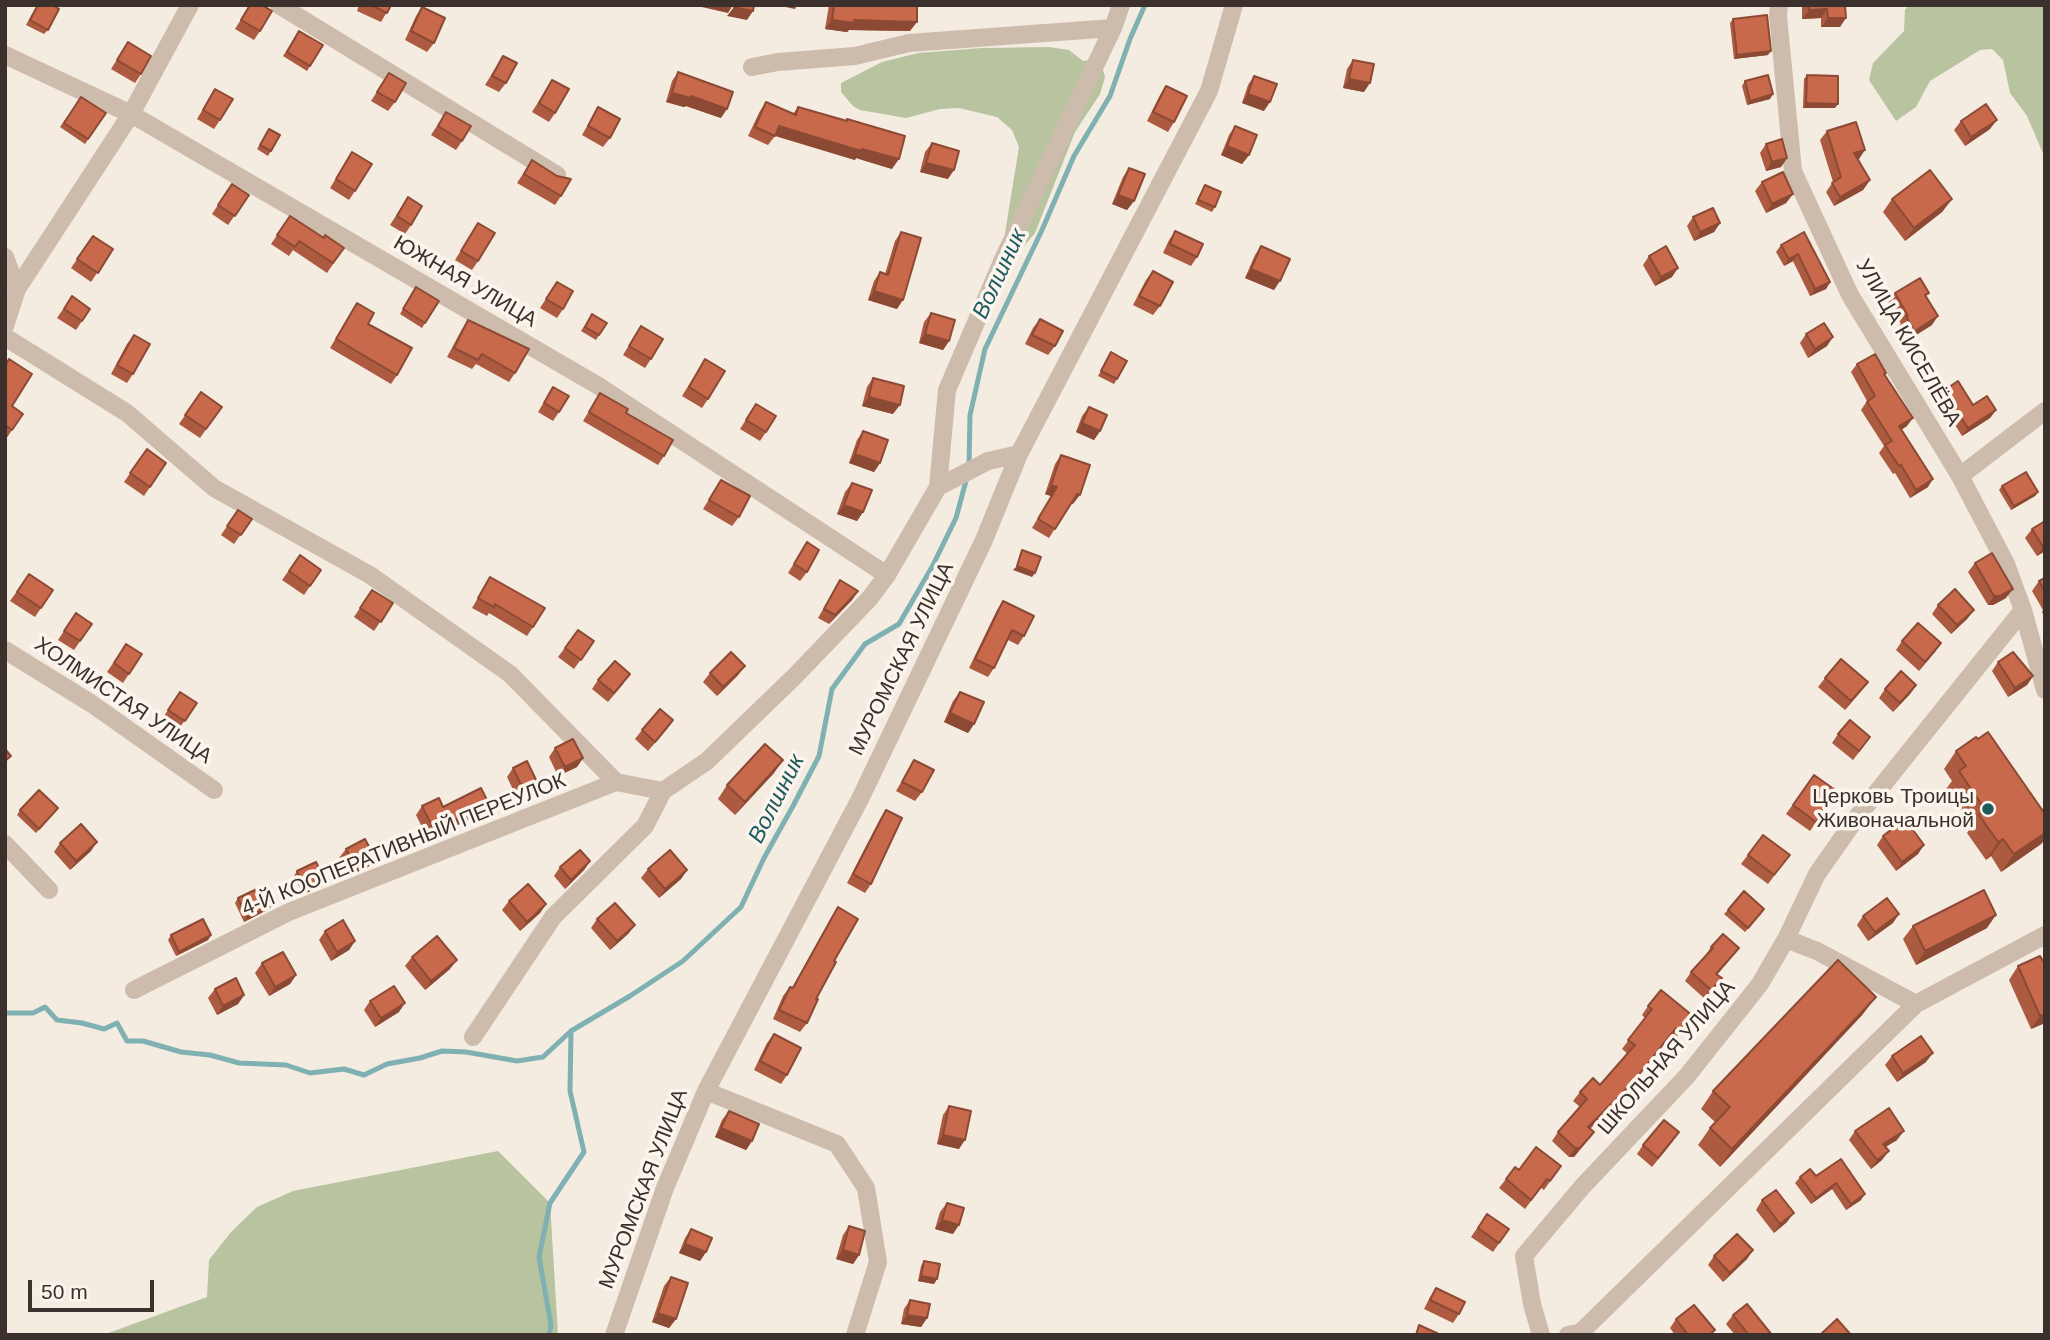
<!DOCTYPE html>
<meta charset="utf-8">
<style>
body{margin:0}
#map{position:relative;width:2050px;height:1340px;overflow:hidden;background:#f4ebe1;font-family:Arial,sans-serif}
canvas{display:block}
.frame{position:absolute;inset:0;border:7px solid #3b302b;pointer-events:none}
.scale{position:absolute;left:28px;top:1280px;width:126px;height:32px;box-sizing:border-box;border:4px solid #3b302b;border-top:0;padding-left:9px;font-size:21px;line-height:24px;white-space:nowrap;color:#3b302b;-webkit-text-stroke:5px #fbf5ee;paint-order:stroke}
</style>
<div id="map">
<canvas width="2050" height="1340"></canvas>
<div class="frame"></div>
<div class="scale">50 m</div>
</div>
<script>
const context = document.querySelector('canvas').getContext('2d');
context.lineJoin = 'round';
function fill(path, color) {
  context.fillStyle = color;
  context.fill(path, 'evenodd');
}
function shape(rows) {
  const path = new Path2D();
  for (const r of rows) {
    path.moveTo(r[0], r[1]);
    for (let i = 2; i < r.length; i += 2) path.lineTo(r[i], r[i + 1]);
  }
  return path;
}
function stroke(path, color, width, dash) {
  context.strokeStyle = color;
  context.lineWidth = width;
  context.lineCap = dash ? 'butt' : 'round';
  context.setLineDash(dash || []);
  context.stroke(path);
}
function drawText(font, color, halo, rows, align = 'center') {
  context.font = font + ' Arial,sans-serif';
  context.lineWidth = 7;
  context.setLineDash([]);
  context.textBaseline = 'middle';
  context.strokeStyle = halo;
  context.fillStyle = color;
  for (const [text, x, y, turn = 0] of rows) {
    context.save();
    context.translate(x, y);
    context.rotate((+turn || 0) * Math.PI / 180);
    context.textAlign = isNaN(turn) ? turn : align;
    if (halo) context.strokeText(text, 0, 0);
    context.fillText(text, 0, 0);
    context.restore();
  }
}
const green = shape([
 [1909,5,2045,5,2045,158,2027,116,2010,93,2003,60,1992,49,1980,50,1930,81,1916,107,1896,121,1869,80,1873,63,1904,31,1905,10],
 [1049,47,1069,50,1083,61,1100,59,1105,77,1100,94,1075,132,1035,233,1024,246,1015,249,1007,243,1005,233,1019,147,1012,130,997,117,959,108,940,109,906,118,860,110,853,106,841,92,841,83,882,62,918,53,982,48],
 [498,1151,550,1203,558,1335,103,1335,207,1297,209,1260,231,1232,257,1207,293,1191]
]);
const stream = shape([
 [969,467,970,415,985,349,1042,230,1074,156,1110,96,1130,39,1145,5],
 [5,1013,33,1013,45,1007,57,1020,82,1023,104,1029,117,1023,127,1041,143,1041,181,1052,210,1055,239,1063,286,1065,310,1073,344,1069,364,1075,387,1064,420,1058,442,1051,466,1052,517,1061,543,1057,571,1031],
 [549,1335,551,1325,539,1257,550,1203,584,1152,570,1091,571,1031,630,996,683,961,741,907,764,858,793,806,819,756,832,689,865,644,899,624,932,567,956,518,967,477]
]);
const minor = shape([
 [279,5,557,175],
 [1779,5,1778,16,1793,171,1850,295,1960,476,2006,564,2023,610,2045,690],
 [752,67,778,62,855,56,909,43,1113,28],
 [5,257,17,289],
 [5,326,17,289,131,114,190,5],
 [5,337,127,413,214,488,370,575,510,674,616,782],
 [1960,476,2045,411],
 [938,487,988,461,1019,454],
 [5,650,92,704,214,790],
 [616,782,663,791],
 [5,844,49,890],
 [1786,939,1817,951,1916,1004],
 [134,990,289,912,616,782],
 [473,1037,553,917,645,826,663,791,707,761,795,676,870,598,887,575,938,487,947,390,1004,257,1113,28,1121,5],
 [706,1091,837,1144,866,1188,878,1262,855,1335],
 [614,1335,665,1188,706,1091,860,799,984,540,1019,454,1209,91,1234,5],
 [1541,1335,1532,1304,1524,1256,1582,1187,1687,1076,1760,984,1786,939,1817,874,1857,817,2023,610],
 [1568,1335,1580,1333,1916,1004,2045,935]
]);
const tertiary = shape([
 [5,55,131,114,597,385,887,575]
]);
const wall = shape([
 [37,5,53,5,48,30,44,34,26,25],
 [250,5,260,31,254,40,235,29],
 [359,5,391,5,381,22,357,11],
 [829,5,917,5,910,31,849,30,847,32,825,29],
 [1802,5,1845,5,1840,27,1821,27,1821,18,1802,19],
 [422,7,434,43,427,52,405,40,416,16],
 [1733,19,1768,55,1734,59,1730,23],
 [299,31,323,45,307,71,283,56],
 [128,42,141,74,135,83,111,69],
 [503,56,506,83,499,92,485,85],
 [1353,60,1364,92,1343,88,1347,69],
 [678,72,721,118,686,106,684,107,666,102,672,81],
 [389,73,395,102,388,111,371,101],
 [1807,75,1835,108,1803,108,1804,79],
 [1254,76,1264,111,1242,103,1248,85],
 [552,80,555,113,549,122,532,112],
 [1745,81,1770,99,1747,105,1742,86],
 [1166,86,1174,122,1168,132,1147,121,1160,95],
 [215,89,220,120,214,129,197,119],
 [81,97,106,113,85,144,60,127],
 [766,102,793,114,798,107,846,121,847,119,892,169,856,158,855,160,775,136,768,145,748,136,760,111],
 [598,107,610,138,603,147,582,135],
 [446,112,462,141,456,150,431,135],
 [1961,121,1990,129,1965,146,1954,130],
 [1235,126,1249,155,1242,164,1221,155,1229,135],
 [269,129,280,135,268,156,257,149],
 [1827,131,1859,159,1858,159,1870,180,1863,190,1834,206,1826,192,1833,182,1820,140],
 [932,143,948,179,920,172,925,152],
 [1766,144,1787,158,1781,167,1766,171,1760,153],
 [352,152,355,191,349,200,330,188],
 [532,160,561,196,555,205,517,183],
 [1129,168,1134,201,1127,210,1112,204,1123,177],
 [1762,182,1793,194,1786,203,1766,213,1755,191],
 [232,184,249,195,228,225,212,214],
 [1205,185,1215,207,1212,212,1195,204],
 [408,197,411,225,405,234,390,225],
 [1892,199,1952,199,1942,212,1905,241,1883,212],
 [290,216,324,238,344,248,327,273,293,250,289,256,271,244],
 [1693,217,1720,223,1714,232,1694,241,1687,226],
 [478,223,478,261,472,270,455,260],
 [1175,231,1197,257,1191,266,1163,253,1169,240],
 [901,232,897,309,868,300,874,281,880,272,885,274,895,241],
 [1804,232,1830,282,1826,289,1810,296,1793,261,1784,266,1776,252,1781,245],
 [93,236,113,249,91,282,71,268],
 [1261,246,1274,290,1245,278,1255,255],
 [1649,256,1672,277,1655,286,1643,265],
 [1153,271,1160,306,1153,315,1133,305,1146,280],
 [557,282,563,309,557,318,540,308],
 [416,287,425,323,422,328,400,314],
 [1895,293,1932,325,1908,340,1899,326,1901,324,1888,302],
 [72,296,90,309,76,330,57,318],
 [357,303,397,375,391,384,330,348],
 [931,313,949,341,943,350,919,343,924,322],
 [592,314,607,323,596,340,581,331],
 [1040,319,1055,346,1048,355,1025,344,1033,328],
 [468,320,515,373,509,382,476,364,472,369,447,357,462,329],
 [641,326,651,359,645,368,623,355],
 [1806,334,1827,346,1808,358,1800,343],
 [134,335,133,374,127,383,111,374,127,344],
 [1111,352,1117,379,1114,384,1098,376],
 [705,359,708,399,702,408,682,396],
 [1857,364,1886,373,1885,374,1907,426,1901,430,1928,487,1910,498,1895,473,1893,474,1879,453,1884,446,1861,410,1867,401,1851,372],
 [5,365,12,406,23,414,6,439,5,438],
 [873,378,893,414,862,406,867,387],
 [553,387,559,412,553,421,538,412],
 [1943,391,1973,405,1996,410,1990,418,1962,436,1938,398],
 [201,392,222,407,200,438,179,424],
 [600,393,626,413,664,456,658,465,583,421],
 [756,404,766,432,760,441,740,429],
 [1089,407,1100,431,1094,440,1076,432,1082,416],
 [863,431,880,463,874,472,849,463,857,440],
 [147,449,166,463,144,496,124,482],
 [1061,455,1073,504,1071,503,1049,538,1032,528,1051,496,1045,494,1055,464],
 [721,480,739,517,732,526,703,509],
 [852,483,863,512,857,521,837,514,845,492],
 [2002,486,2038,492,2035,496,2011,510,1999,490],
 [238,510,252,519,234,544,221,535],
 [2045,521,2045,551,2037,556,2025,538,2032,529],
 [807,542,807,572,800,581,788,573],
 [300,555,321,570,304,595,282,580],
 [1975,563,2006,598,1993,605,1988,605,1968,572],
 [29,574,53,590,35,617,10,601],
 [490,577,533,627,527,636,489,613,487,616,472,608],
 [2045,578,2045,619,2042,612,2043,610,2032,591,2039,581],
 [840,580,858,591,852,600,829,624,818,618],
 [372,590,393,603,374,631,354,617],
 [1003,601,1024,636,1018,645,1008,640,994,668,988,677,969,668,997,610],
 [1938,605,1974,610,1967,619,1951,634,1932,614],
 [76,613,92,624,74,650,58,640],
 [578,630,594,641,574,669,558,657],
 [1902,641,1941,643,1919,671,1896,650],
 [126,644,142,654,123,683,107,672],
 [1998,662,2033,676,2027,685,2008,697,1992,671],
 [745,666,738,675,717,696,703,682,710,673],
 [1825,678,1861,691,1845,710,1818,687],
 [598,680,624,683,608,702,592,689],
 [1916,685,1910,694,1893,712,1879,698,1885,689],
 [180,692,197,703,178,730,162,719],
 [960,692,974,724,968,733,944,722,953,701],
 [673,720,648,751,635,739,642,730],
 [1838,734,1864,746,1853,760,1832,743],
 [555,748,583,758,577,767,558,776,549,757],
 [1956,751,2045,814,2045,839,2041,844,2001,872,1991,856,1986,860,1967,833,1972,826,1946,789,1952,781,1944,769],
 [914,760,922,792,915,801,896,791],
 [513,768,532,793,518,800,507,777],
 [774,773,735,815,718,799,727,785],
 [1814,775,1838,792,1810,831,1786,814],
 [422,806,443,807,483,813,428,839,416,815],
 [58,808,36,833,17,815,20,810],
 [886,810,871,884,865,893,847,883,880,819],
 [1763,835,1790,855,1768,884,1741,864],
 [1883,836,1918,854,1896,871,1877,845],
 [60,843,91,851,70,870,54,852],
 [346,849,375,858,368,867,348,876,339,858],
 [590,861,584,870,565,889,554,876,560,867],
 [648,869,687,870,681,879,659,898,641,878],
 [297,871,323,886,303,894,294,876],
 [238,898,267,910,244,922,235,903],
 [509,901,546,904,540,913,520,931,502,910],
 [838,907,834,961,816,999,807,1023,800,1032,773,1019,783,996,790,987,792,988,832,916],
 [1728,910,1761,914,1745,932,1724,914],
 [1863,916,1893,923,1868,941,1857,925],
 [597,919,635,925,628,934,610,950,591,928],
 [1913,926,1987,928,1916,965,1903,939],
 [325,931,355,941,349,950,331,961,319,940],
 [171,935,211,935,208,940,176,956,168,940],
 [1711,947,1739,948,1717,974,1722,978,1705,999,1685,981,1691,972,1706,956,1705,956],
 [412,957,450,969,425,990,405,966],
 [262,963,296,975,290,984,269,996,255,973],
 [2018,966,2045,1023,2031,1029,2009,980],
 [215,989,244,995,238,1004,217,1015,208,998],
 [370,1001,399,1012,375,1027,364,1010],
 [1648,1006,1686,1025,1674,1040,1670,1037,1626,1092,1590,1129,1587,1141,1574,1157,1569,1157,1552,1141,1558,1132,1580,1107,1573,1101,1580,1092,1600,1085,1628,1054,1622,1049,1645,1018,1642,1015],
 [1863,1014,1720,1167,1698,1145,1710,1128,1715,1122,1701,1109,1713,1091],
 [774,1034,787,1075,781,1084,754,1070,767,1043],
 [1892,1056,1926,1062,1897,1082,1885,1065],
 [949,1106,959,1149,937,1144,943,1115],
 [729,1111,752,1141,746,1150,715,1137,722,1120],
 [1855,1131,1897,1140,1885,1147,1882,1160,1871,1169,1849,1140],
 [1673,1141,1652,1167,1637,1154,1643,1145],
 [1841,1159,1861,1200,1846,1210,1832,1189,1811,1204,1795,1183,1800,1177,1816,1176],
 [1561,1166,1544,1190,1541,1188,1525,1209,1499,1188,1506,1179],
 [1762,1200,1787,1222,1774,1233,1756,1210],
 [947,1203,953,1234,935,1229,940,1212],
 [1487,1214,1509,1229,1493,1252,1471,1237],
 [849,1226,859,1255,853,1264,836,1259,843,1235],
 [691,1229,706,1252,700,1261,679,1253,685,1238],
 [1753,1250,1747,1259,1723,1282,1708,1265,1714,1256],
 [924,1261,937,1279,934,1284,918,1281,921,1266],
 [671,1277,676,1319,669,1328,652,1322,664,1286],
 [1436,1288,1459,1314,1453,1323,1424,1309,1430,1297],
 [910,1300,927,1318,921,1327,901,1324,904,1309],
 [1733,1315,1772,1335,1735,1335,1726,1324],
 [1676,1319,1712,1335,1675,1335,1670,1328]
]);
const shadedWall = shape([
 [693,5,733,5,728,13],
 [776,5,797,5,795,9],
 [734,7,753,11,747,20,727,16],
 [1827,9,1821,18,1802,19,1809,10],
 [1828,18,1846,18,1840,27,1821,27],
 [832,20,854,20,917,22,910,31,849,30,847,32,825,29],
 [1771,51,1768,55,1734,59,1737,55],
 [1349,79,1370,83,1364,92,1343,88],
 [672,93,691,96,727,109,721,118,686,106,684,107,666,102],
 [1248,94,1270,102,1264,111,1242,103],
 [1773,94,1770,99,1747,105,1750,101],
 [1806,103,1838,104,1835,108,1803,108],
 [1997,120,1990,129,1965,146,1971,137],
 [779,126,899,159,892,169,856,158,855,160,773,135],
 [1227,146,1249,155,1242,164,1221,155],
 [1865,150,1859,159,1848,162,1854,153],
 [1787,158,1781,167,1766,171,1772,162],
 [926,163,954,170,948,179,920,172],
 [1870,180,1863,190,1834,206,1840,197],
 [1793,194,1786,203,1766,213,1772,204],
 [1118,195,1134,201,1127,210,1112,204],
 [1952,199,1942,212,1905,241,1914,228],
 [1720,223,1714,232,1694,241,1700,232],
 [1798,254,1793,261,1784,266,1789,259],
 [1678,268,1672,277,1655,286,1661,277],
 [1251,269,1280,281,1274,290,1245,278],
 [1830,282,1826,289,1810,296,1815,289],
 [874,291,903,300,897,309,868,300],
 [1938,316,1932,325,1908,340,1915,331],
 [925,334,949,341,943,350,919,343],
 [1833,337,1827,346,1808,358,1815,349],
 [869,397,900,405,893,414,862,406],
 [1996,410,1990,418,1962,436,1968,428],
 [1913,418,1907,426,1893,435,1899,426],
 [1082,423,1100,431,1094,440,1076,432],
 [855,454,880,463,874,472,849,463],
 [1933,479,1928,487,1910,498,1916,490],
 [1051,485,1057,487,1051,496,1045,494],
 [2038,492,2035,496,2011,510,2014,506],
 [1077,494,1080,495,1073,504,1070,503],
 [844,505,863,512,857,521,837,514],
 [2045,546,2045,551,2037,556,2043,547],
 [1017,566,1035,573,1032,577,1013,570],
 [2013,589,2006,598,1993,605,1988,605,1994,596],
 [858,591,852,600,829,624,835,615],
 [1974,610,1967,619,1951,634,1957,625],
 [1941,643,1935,652,1919,671,1925,662],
 [745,666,738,675,717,696,723,687],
 [2033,676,2027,685,2008,697,2015,688],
 [1868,682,1861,691,1845,710,1851,701],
 [1916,685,1910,694,1893,712,1900,703],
 [950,713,974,724,968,733,944,722],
 [673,720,667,729,648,751,655,742],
 [583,758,577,767,558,776,565,767],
 [783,760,774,773,735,815,745,802],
 [538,784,532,793,518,800,524,791],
 [489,804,483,813,428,839,434,830],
 [2045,833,2045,839,2041,844,2001,872,2014,854],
 [2003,839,1991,856,1986,860,1998,842],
 [97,842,91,851,70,870,76,861],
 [1924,845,1918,854,1896,871,1902,862],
 [375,858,368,867,348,876,355,867],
 [590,861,584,870,565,889,571,880],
 [687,870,681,879,659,898,665,889],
 [326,882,323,886,303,894,306,890],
 [546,904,540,913,520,931,527,922],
 [271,906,267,910,244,922,247,917],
 [1899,914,1893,923,1868,941,1875,932],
 [1996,915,1987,928,1916,965,1925,951],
 [635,925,628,934,610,950,617,941],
 [211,935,208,940,176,956,179,952],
 [355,941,349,950,331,961,337,952],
 [1739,948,1732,957,1710,983,1716,974],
 [457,960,450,969,425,990,431,981],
 [296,975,290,984,269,996,275,987],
 [244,995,238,1004,217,1015,223,1006],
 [1876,997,1863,1014,1720,1167,1732,1149],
 [405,1003,399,1012,375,1027,381,1018],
 [2045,1014,2045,1023,2031,1029,2040,1016],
 [1676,1028,1626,1092,1582,1136,1588,1127],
 [1933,1053,1926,1062,1897,1082,1903,1073],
 [721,1128,752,1141,746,1150,715,1137],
 [1904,1131,1897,1140,1876,1153,1883,1144],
 [1594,1132,1574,1157,1569,1157,1575,1148],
 [943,1135,965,1140,959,1149,937,1144],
 [1889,1151,1882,1160,1871,1169,1877,1160],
 [1836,1183,1832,1189,1811,1204,1816,1198],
 [1865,1194,1861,1200,1846,1210,1851,1204],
 [1794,1213,1787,1222,1774,1233,1780,1224],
 [942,1220,959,1225,953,1234,935,1229],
 [685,1244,706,1252,700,1261,679,1253],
 [843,1250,859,1255,853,1264,836,1259],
 [1753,1250,1747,1259,1723,1282,1730,1273],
 [921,1276,937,1279,934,1284,918,1281],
 [658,1313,676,1319,669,1328,652,1322],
 [907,1315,927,1318,921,1327,901,1324]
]);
const building = shape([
 [38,5,53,5,59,9,48,30,30,20,38,5],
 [250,5,262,5,272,11,260,31,241,20,250,5],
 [371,5,391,5,387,13,371,5],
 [734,5,754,5,753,11,734,7,734,5],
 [834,5,917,5,917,22,854,20,854,23,832,20,834,5],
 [1809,5,1845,5,1846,18,1828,18,1827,9,1809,10,1809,5],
 [422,7,445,18,434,43,411,31,422,7],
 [1767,15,1771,51,1737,55,1733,19,1767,15],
 [299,31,323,45,310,66,287,52,299,31],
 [128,42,151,56,141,74,117,60,128,42],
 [503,56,517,63,506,83,492,76,503,56],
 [1353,60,1374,64,1370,83,1349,79,1353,60],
 [678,72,733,92,727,109,691,96,691,98,672,93,678,72],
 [389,73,406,83,395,102,377,92,389,73],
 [1768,75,1773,94,1750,101,1745,81,1768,75],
 [1807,75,1838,76,1838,104,1806,103,1807,75],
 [1254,76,1277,84,1270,102,1248,94,1254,76],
 [552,80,569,89,555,113,539,103,552,80],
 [1166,86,1187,96,1174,122,1153,112,1166,86],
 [215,89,233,99,220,120,203,110,215,89],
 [81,97,106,113,88,139,64,123,81,97],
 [766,102,796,115,798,107,847,121,847,119,905,136,899,159,862,149,861,151,779,126,775,136,755,127,766,102],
 [1986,104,1997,120,1971,137,1961,121,1986,104],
 [598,107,620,119,610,138,588,126,598,107],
 [446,112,471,126,462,141,438,126,446,112],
 [1856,122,1865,150,1854,153,1870,180,1840,197,1832,183,1841,177,1827,131,1856,122],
 [1235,126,1257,135,1249,155,1227,146,1235,126],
 [269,129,280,135,271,151,260,145,269,129],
 [1782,139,1787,158,1772,162,1766,144,1782,139],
 [932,143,959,151,954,170,926,163,932,143],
 [352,152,372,164,355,191,336,179,352,152],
 [532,160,557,176,571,179,561,196,524,174,532,160],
 [1129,168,1145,174,1134,201,1118,195,1129,168],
 [1930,170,1952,199,1914,228,1892,199,1930,170],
 [1783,172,1793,194,1772,204,1762,182,1783,172],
 [232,184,249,195,235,216,218,205,232,184],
 [1205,185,1221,192,1215,207,1198,200,1205,185],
 [408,197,422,206,411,225,397,216,408,197],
 [1713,208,1720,223,1700,232,1693,217,1713,208],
 [290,216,324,238,325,235,344,248,333,263,299,241,295,247,277,235,290,216],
 [478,223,495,233,478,261,461,251,478,223],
 [1175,231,1203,244,1197,257,1170,244,1175,231],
 [901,232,921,238,903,300,874,291,880,272,888,275,901,232],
 [1804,232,1830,282,1815,289,1798,254,1789,259,1781,245,1804,232],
 [93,236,113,249,98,273,77,259,93,236],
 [1261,246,1290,259,1280,281,1251,269,1261,246],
 [1666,246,1678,268,1661,277,1649,256,1666,246],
 [1153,271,1173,282,1160,306,1139,296,1153,271],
 [1920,278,1929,293,1925,295,1938,316,1915,331,1906,317,1908,316,1895,293,1920,278],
 [557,282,573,291,563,309,546,299,557,282],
 [416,287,439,301,425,323,403,309,416,287],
 [72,296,90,309,82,321,64,309,72,296],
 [357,303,374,313,368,324,412,348,397,375,336,339,357,303],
 [931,313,955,320,949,341,925,334,931,313],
 [592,314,607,323,599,335,585,327,592,314],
 [1040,319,1063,331,1055,346,1032,335,1040,319],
 [468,320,529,349,515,373,482,354,478,360,454,348,468,320],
 [1824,323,1833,337,1815,349,1806,334,1824,323],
 [641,326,663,339,651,359,629,346,641,326],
 [134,335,150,344,133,374,117,365,134,335],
 [1111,352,1127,361,1117,379,1101,371,1111,352],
 [1875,354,1886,373,1884,374,1913,418,1899,426,1933,479,1916,490,1901,465,1899,466,1885,445,1892,441,1867,402,1875,396,1857,364,1875,354],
 [9,359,32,374,12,406,23,414,12,430,5,425,5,366,9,359],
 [705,359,725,371,708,399,689,387,705,359],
 [873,378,904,386,900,405,869,397,873,378],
 [1958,381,1973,405,1987,396,1996,410,1968,428,1943,391,1958,381],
 [553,387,569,396,559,412,544,403,553,387],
 [201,392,222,407,206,429,185,415,201,392],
 [600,393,628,409,626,413,673,440,664,456,589,412,600,393],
 [756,404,776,416,766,432,746,420,756,404],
 [1089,407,1107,415,1100,431,1082,423,1089,407],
 [863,431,888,440,880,463,855,454,863,431],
 [147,449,166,463,150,487,130,473,147,449],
 [1061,455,1090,465,1080,495,1077,494,1055,529,1038,519,1057,487,1051,485,1061,455],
 [2026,472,2038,492,2014,506,2002,486,2026,472],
 [721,480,750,496,739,517,709,500,721,480],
 [852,483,872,490,863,512,844,505,852,483],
 [238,510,252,519,241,535,227,526,238,510],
 [2045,521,2045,546,2043,547,2032,529,2045,521],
 [807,542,819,550,807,572,794,564,807,542],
 [1022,550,1041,557,1035,573,1017,566,1022,550],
 [1992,553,2013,589,2000,596,1994,596,1975,563,1992,553],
 [300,555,321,570,310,586,289,571,300,555],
 [29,574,53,590,41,608,17,592,29,574],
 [490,577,545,608,533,627,495,604,494,607,478,598,490,577],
 [2045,578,2045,592,2039,581,2045,578],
 [840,580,858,591,835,615,824,609,840,580],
 [1955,589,1974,610,1957,625,1938,605,1955,589],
 [372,590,393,603,381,622,360,608,372,590],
 [1003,601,1034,616,1024,636,1012,630,994,668,975,659,1003,601],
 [76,613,92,624,80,641,64,631,76,613],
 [1918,623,1941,643,1925,662,1902,641,1918,623],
 [578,630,594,641,581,660,565,648,578,630],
 [126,644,142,654,129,674,114,663,126,644],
 [731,652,745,666,723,687,710,673,731,652],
 [2013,652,2033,676,2015,688,1998,662,2013,652],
 [1841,659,1868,682,1851,701,1825,678,1841,659],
 [615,661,630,674,614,693,598,680,615,661],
 [1901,671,1916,685,1900,703,1885,689,1901,671],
 [180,692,197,703,185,721,168,710,180,692],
 [960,692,984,702,974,724,950,713,960,692],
 [660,709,673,720,655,742,642,730,660,709],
 [1850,720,1870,737,1859,751,1838,734,1850,720],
 [1988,732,2045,814,2045,833,2014,854,2003,839,1998,842,1979,815,1986,811,1959,771,1966,766,1956,751,1976,737,1978,739,1988,732],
 [573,739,583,758,565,767,555,748,573,739],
 [765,744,783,760,745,802,727,785,765,744],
 [5,749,11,756,5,761,5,749],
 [914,760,934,770,922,792,902,782,914,760],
 [527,761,538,784,524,791,513,768,527,761],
 [1814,775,1838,792,1816,822,1793,805,1814,775],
 [481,788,489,804,434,830,422,806,439,798,443,807,481,788],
 [39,790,58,808,39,829,20,810,39,790],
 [886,810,902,818,871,884,853,874,886,810],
 [1905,819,1924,845,1902,862,1883,836,1905,819],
 [81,824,97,842,76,861,60,843,81,824],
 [1763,835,1790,855,1774,875,1748,855,1763,835],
 [365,839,375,858,355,867,346,849,365,839],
 [580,850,590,861,571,880,560,867,580,850],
 [670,850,687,870,665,889,648,869,670,850],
 [316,862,326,882,306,890,297,871,316,862],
 [528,884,546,904,527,922,509,901,528,884],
 [261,887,271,906,247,917,238,898,261,887],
 [1984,890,1996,915,1925,951,1913,926,1984,890],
 [1744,891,1764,909,1748,928,1728,910,1744,891],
 [1887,898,1899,914,1875,932,1863,916,1887,898],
 [615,903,635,925,617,941,597,919,615,903],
 [838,907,858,919,834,961,836,962,816,999,818,999,807,1023,779,1010,790,987,793,988,838,907],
 [203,919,211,935,179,952,171,935,203,919],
 [343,920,355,941,337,952,325,931,343,920],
 [1723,934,1739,948,1716,974,1722,978,1711,990,1691,972,1713,948,1711,947,1723,934],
 [437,936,457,960,431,981,412,957,437,936],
 [283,952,296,975,275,987,262,963,283,952],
 [2040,956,2043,961,2045,961,2045,1014,2040,1016,2018,966,2040,956],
 [1838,960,1876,997,1732,1149,1710,1128,1730,1107,1713,1091,1838,960],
 [236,978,244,995,223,1006,215,989,236,978],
 [394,986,405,1003,381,1018,370,1001,394,986],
 [1661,990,1693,1016,1680,1031,1676,1028,1632,1083,1588,1127,1594,1132,1580,1148,1575,1148,1558,1132,1587,1099,1580,1092,1593,1078,1600,1085,1635,1045,1628,1040,1652,1009,1648,1006,1661,990],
 [774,1034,801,1048,787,1075,760,1061,774,1034],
 [1921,1036,1933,1053,1903,1073,1892,1056,1921,1036],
 [949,1106,971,1111,965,1140,943,1135,949,1106],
 [1889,1108,1904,1131,1883,1144,1889,1151,1877,1160,1855,1131,1889,1108],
 [729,1111,759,1124,752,1141,721,1128,729,1111],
 [1664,1120,1679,1132,1658,1158,1643,1145,1664,1120],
 [1536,1147,1561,1166,1550,1181,1547,1179,1531,1200,1506,1179,1515,1167,1519,1170,1536,1147],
 [1841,1159,1865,1194,1851,1204,1836,1183,1816,1198,1800,1177,1810,1169,1816,1176,1841,1159],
 [1776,1190,1794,1213,1780,1224,1762,1200,1776,1190],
 [947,1203,964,1208,959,1225,942,1220,947,1203],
 [1487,1214,1509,1229,1499,1243,1478,1228,1487,1214],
 [849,1226,865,1231,859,1255,843,1250,849,1226],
 [691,1229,712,1238,706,1252,685,1244,691,1229],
 [1737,1234,1753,1250,1730,1273,1714,1256,1737,1234],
 [924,1261,940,1264,937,1279,921,1276,924,1261],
 [671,1277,688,1283,676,1319,658,1313,671,1277],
 [1436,1288,1465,1302,1459,1314,1430,1300,1436,1288],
 [910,1300,930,1304,927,1318,907,1315,910,1300],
 [1747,1304,1772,1335,1749,1335,1733,1315,1747,1304],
 [1694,1305,1715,1330,1709,1335,1688,1335,1676,1319,1694,1305],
 [1837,1319,1851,1335,1820,1335,1837,1319],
 [1419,1325,1441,1335,1416,1335,1419,1325]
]);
const markers = [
 [1988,809,7,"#1f5a5e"]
];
const streetNames = [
 ["ЮЖНАЯ УЛИЦА",465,282,30],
 ["УЛИЦА КИСЕЛЁВА",1908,343,60],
 ["МУРОМСКАЯ УЛИЦА",902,659,-64],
 ["ХОЛМИСТАЯ УЛИЦА",123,701,34],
 ["4-Й КООПЕРАТИВНЫЙ ПЕРЕУЛОК",404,845,-22],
 ["ШКОЛЬНАЯ УЛИЦА",1667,1058,-49],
 ["МУРОМСКАЯ УЛИЦА",644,1189,-69]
];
const poiNames = [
 ["Церковь Троицы",1974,797],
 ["Живоначальной",1974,821]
];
const waterNames = [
 ["Волшник",1000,274,-65],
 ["Волшник",777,799,-63]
];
fill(green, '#b8c4a0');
stroke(stream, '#7fb0b2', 5);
stroke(minor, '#cdbbac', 18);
stroke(tertiary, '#cdbbac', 18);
fill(wall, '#ac5a40');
fill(shadedWall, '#8c4a34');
fill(building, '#c8694b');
stroke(building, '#8c4a34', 2);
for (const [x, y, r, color] of markers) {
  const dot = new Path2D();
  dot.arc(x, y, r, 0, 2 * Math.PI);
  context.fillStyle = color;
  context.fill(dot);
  stroke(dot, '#fbf5ee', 2.5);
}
drawText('21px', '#3b302b', '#fbf5ee', streetNames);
drawText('21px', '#3b302b', '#fbf5ee', poiNames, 'right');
drawText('italic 23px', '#1f5a5e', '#fbf5ee', waterNames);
</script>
